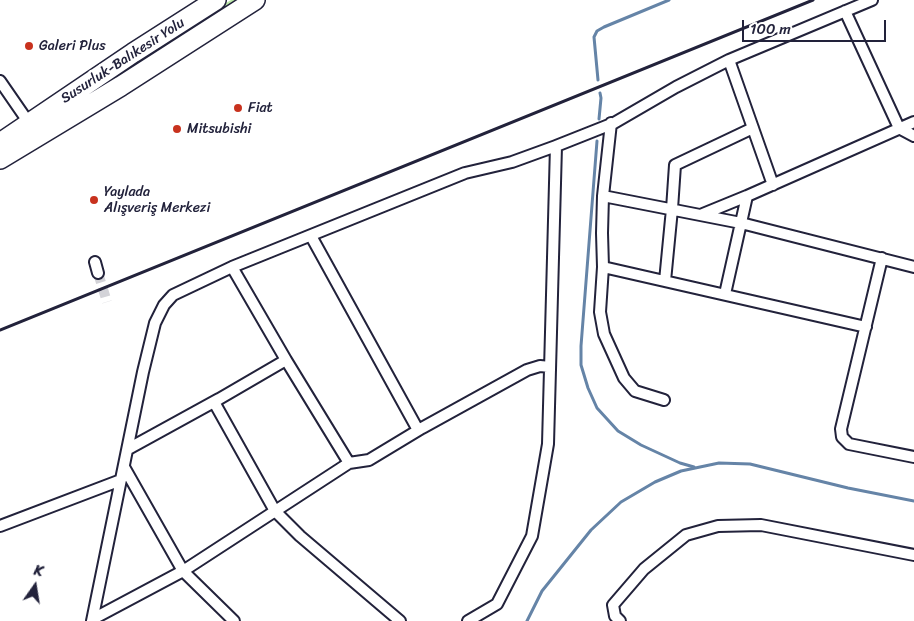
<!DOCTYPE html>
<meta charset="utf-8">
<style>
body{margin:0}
#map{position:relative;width:914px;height:621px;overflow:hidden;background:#fff;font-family:Sriracha,sans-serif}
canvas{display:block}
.north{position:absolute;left:10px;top:561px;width:50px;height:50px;-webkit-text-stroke:4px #fff;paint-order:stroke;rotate:13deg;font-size:14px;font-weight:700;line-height:20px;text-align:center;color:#22223b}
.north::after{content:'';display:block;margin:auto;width:18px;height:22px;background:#22223b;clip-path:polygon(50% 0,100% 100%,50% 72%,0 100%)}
.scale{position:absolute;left:742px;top:20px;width:144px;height:22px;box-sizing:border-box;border:2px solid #22223b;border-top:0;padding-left:6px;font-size:15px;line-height:18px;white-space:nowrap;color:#22223b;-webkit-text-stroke:4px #fff;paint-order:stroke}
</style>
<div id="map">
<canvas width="914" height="621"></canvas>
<div class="north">K</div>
<div class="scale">100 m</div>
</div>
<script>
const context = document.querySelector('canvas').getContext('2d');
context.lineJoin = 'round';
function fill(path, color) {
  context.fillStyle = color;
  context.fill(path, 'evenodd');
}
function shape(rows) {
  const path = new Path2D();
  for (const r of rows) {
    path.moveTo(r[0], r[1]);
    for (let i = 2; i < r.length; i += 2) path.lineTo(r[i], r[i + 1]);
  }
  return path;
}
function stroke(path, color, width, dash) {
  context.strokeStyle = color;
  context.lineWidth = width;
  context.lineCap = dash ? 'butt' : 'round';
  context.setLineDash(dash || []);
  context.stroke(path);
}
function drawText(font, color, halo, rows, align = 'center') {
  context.font = font + ' Sriracha,sans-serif';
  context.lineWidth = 5;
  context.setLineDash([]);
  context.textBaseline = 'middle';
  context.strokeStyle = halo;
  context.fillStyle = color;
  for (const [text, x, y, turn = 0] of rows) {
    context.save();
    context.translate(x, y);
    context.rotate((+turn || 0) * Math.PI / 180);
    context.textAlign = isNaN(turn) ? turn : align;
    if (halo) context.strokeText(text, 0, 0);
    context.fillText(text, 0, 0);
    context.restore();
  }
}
const green = shape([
 [231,0,238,0,42,126,127,64]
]);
const stream = shape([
 [598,80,594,37,597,31,604,27,669,0],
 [599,119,601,98,600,93],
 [597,141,581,346,581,365,588,388,597,408,618,431,641,445,680,463,694,467],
 [527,621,542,591,591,530,621,502,655,482,681,471,719,463,750,464,848,488,914,501]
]);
const streetTunnel = shape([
 [98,273,107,302]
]);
const street = shape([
 [845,11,899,128,914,136],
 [729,60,773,185],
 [0,81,29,123],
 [611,123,603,196,602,233,603,267,600,312,604,334,624,378,635,391,664,400],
 [603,196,741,223,914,267],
 [703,214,747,196,914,122],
 [311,236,418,430],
 [882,258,841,429,842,437,849,444,914,457],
 [95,262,98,273],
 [232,267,286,360,349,463],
 [603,267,866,327],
 [665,281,672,209,675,165,753,128],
 [725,294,747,196],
 [214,402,275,511,300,536,400,621],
 [128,449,219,399,286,360],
 [124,467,183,571,234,621],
 [0,526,121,480],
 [93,619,183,571,349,463,369,460,422,428,527,370,540,366,550,367],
 [92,621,143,372,155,323,164,305,173,295,232,267,465,173,512,162,556,146,614,123,676,87,729,60,872,0],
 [468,621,497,604,532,536,548,444,556,146],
 [620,621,615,616,613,605,644,569,686,535,718,526,761,525,914,555]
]);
const highway = shape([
 [0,143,133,53,216,0],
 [0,159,121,86,255,0]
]);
const rail = shape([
 [0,330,813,0]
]);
const markers = [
 [29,46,5,"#c8321e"],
 [238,108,5,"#c8321e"],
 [177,129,5,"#c8321e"],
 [94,200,5,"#c8321e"]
];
const poiNames = [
 ["Galeri Plus",39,46],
 ["Fiat",248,108],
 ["Mitsubishi",187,129],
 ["Yaylada",104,192],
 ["Alışveriş Merkezi",104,208]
];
const streetNames = [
 ["Susurluk-Balıkesir Yolu",123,61,-33]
];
fill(green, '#bce9a7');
stroke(stream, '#6584a7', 3);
stroke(streetTunnel, '#d3d3d8', 10, [10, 5]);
stroke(street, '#22223b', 14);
stroke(highway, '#22223b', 22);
stroke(street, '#fff', 10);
stroke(highway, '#fff', 19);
stroke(rail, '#22223b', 3);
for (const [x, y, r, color] of markers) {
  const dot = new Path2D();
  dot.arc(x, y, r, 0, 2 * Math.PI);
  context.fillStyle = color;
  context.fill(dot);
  stroke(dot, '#fff', 2);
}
drawText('14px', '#22223b', '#fff', poiNames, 'left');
drawText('14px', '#22223b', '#fff', streetNames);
</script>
